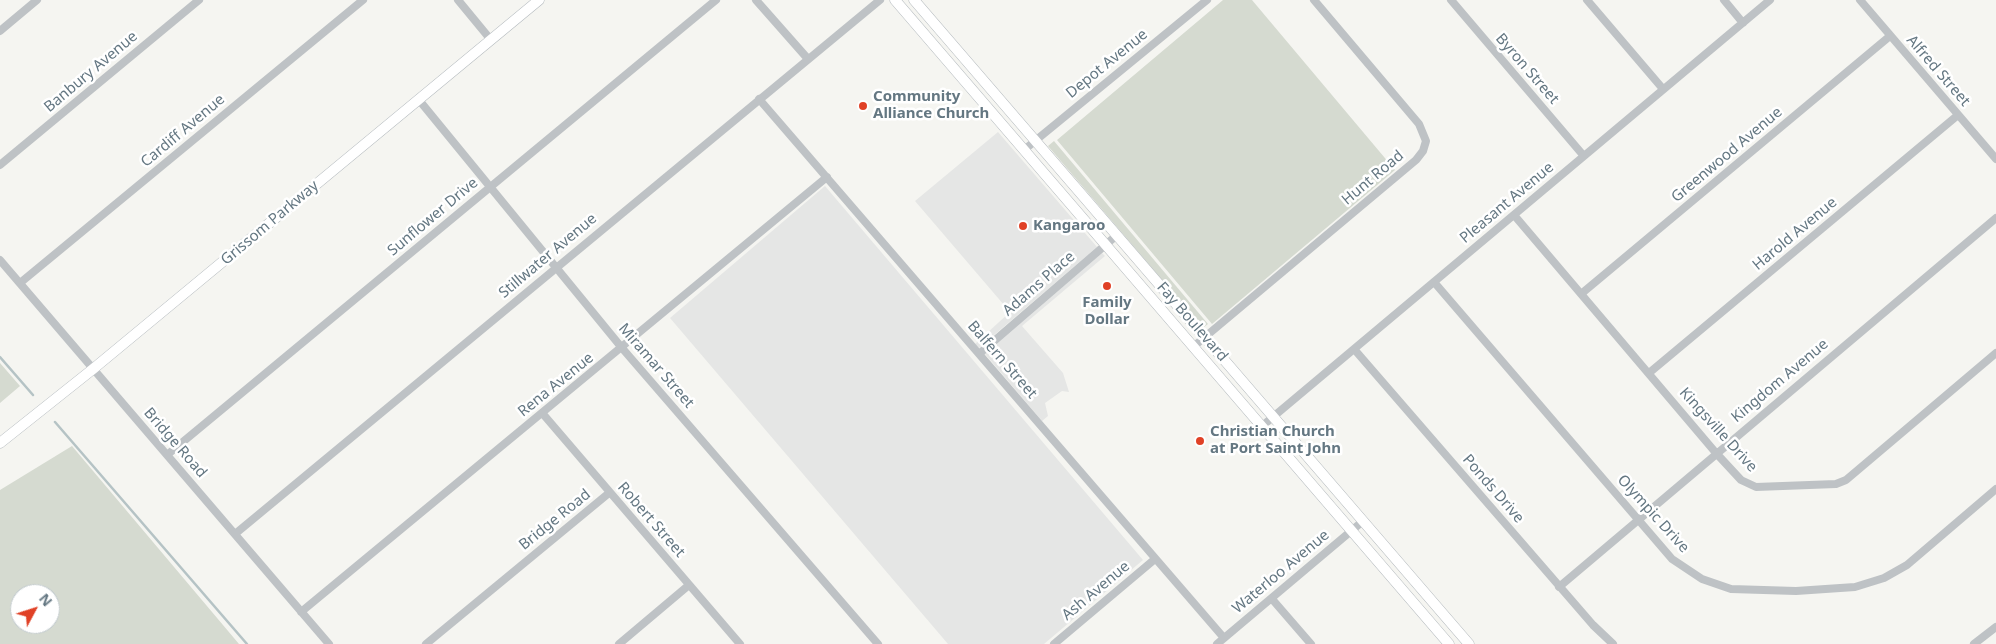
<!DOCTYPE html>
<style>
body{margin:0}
#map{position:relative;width:1996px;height:644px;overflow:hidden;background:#f5f5f1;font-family:"Noto Sans",sans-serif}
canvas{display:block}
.north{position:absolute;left:10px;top:584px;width:50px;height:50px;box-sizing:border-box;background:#fff;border:1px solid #c1c9cd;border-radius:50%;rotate:50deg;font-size:14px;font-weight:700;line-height:20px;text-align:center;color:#647782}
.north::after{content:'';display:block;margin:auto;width:18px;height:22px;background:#e04126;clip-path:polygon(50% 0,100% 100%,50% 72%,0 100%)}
</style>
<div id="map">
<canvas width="1996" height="644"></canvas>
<div class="north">N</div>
</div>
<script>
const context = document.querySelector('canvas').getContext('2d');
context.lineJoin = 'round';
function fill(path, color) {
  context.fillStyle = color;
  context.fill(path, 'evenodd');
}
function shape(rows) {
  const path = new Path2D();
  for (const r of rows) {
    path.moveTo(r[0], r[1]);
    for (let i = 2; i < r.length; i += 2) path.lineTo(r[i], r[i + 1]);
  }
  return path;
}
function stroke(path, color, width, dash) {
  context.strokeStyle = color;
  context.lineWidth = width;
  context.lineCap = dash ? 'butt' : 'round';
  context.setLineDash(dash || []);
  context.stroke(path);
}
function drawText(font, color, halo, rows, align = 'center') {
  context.font = font + ' "Noto Sans",sans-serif';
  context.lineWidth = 5;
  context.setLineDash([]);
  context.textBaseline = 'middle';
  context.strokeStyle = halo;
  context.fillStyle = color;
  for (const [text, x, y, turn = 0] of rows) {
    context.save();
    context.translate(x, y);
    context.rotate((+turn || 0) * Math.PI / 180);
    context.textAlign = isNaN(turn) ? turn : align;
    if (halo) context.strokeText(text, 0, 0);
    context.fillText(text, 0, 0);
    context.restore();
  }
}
const built = shape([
 [998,132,1097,247,979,348,975,344,1010,312,915,201],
 [825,186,1143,560,1044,644,948,644,670,318],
 [1102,253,1105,256,1022,326,1063,373,1069,392,1062,391,1045,403,1048,416,1042,421,985,354]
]);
const green = shape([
 [1223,0,1252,0,1395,170,1212,324,1057,140],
 [1054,141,1208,324,1203,328,1048,146],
 [0,363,20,386,0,403],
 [72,446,239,644,0,644,0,490],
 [20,594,50,594,50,624,20,624]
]);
const stream = shape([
 [0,357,33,395],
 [55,422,247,644]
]);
const street = shape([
 [458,0,491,40],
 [756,0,808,59],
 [1451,0,1583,155],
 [1587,0,1663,89],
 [1724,0,1743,23],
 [1860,0,1996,159],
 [0,31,37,0],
 [759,99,1224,638],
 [419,100,622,348,878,644],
 [1024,150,1207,0],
 [0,165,199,0],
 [1514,215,1716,453,1741,480,1756,487,1836,484,1846,480,1996,353],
 [0,260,329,644],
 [1434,282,1672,559,1702,579,1731,589,1796,591,1855,587,1884,578,1907,565,1996,489],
 [20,283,363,0],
 [1581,294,1890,36],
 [1193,347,1416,160,1423,151,1426,141,1419,124,1314,0],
 [1354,349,1593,625,1613,644],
 [979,354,1117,235],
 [1649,373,1958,115],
 [543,414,740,644],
 [1261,427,1770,0],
 [167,455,716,0],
 [235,534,880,0],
 [1559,587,1996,218],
 [1272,599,1311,644],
 [301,612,827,177],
 [426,644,609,493],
 [619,644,689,585],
 [1054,644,1155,559],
 [1217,644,1363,521],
 [1974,644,1996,627]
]);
const secondary = shape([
 [895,0,1449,644],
 [914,0,1469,644],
 [0,443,93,369,539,0]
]);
const markers = [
 [863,106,5,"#e04126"],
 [1023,226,5,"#e04126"],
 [1107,286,5,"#e04126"],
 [1200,441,5,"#e04126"]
];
const streetNames = [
 ["Depot Avenue",1107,64,-39],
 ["Byron Street",1527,69,49],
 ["Alfred Street",1938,71,49],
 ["Banbury Avenue",91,72,-40],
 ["Cardiff Avenue",183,131,-40],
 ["Greenwood Avenue",1727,155,-40],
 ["Hunt Road",1373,178,-40],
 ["Pleasant Avenue",1507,203,-40],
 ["Sunflower Drive",433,217,-40],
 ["Grissom Parkway",270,223,-40],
 ["Harold Avenue",1795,234,-40],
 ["Stillwater Avenue",548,256,-40],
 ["Adams Place",1039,284,-41],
 ["Fay Boulevard",1192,322,49],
 ["Balfern Street",1002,360,49],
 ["Miramar Street",656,366,49],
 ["Kingdom Avenue",1780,381,-40],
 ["Rena Avenue",556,385,-39],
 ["Kingsville Drive",1718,430,48],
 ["Bridge Road",175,443,49],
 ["Ponds Drive",1493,489,49],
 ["Olympic Drive",1653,514,48],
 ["Bridge Road",555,520,-39],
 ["Robert Street",651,520,49],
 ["Waterloo Avenue",1281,572,-40],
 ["Ash Avenue",1096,591,-40]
];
const poiNames = [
 ["Community",873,97],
 ["Alliance Church",873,114],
 ["Kangaroo",1033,226],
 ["Family",1107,303,"center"],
 ["Dollar",1107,320,"center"],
 ["Christian Church",1210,432],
 ["at Port Saint John",1210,449]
];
fill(built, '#e5e6e5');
fill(green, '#d5dad0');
stroke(stream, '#b5c3c5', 2.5);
stroke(secondary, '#b2b8bc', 11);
stroke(street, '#bec2c5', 8);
stroke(secondary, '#fff', 10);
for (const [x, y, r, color] of markers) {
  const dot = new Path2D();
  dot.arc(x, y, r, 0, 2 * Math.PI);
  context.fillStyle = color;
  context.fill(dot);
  stroke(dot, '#fff', 2);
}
drawText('15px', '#647782', '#fff', streetNames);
drawText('bold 15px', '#647782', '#fff', poiNames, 'left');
</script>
